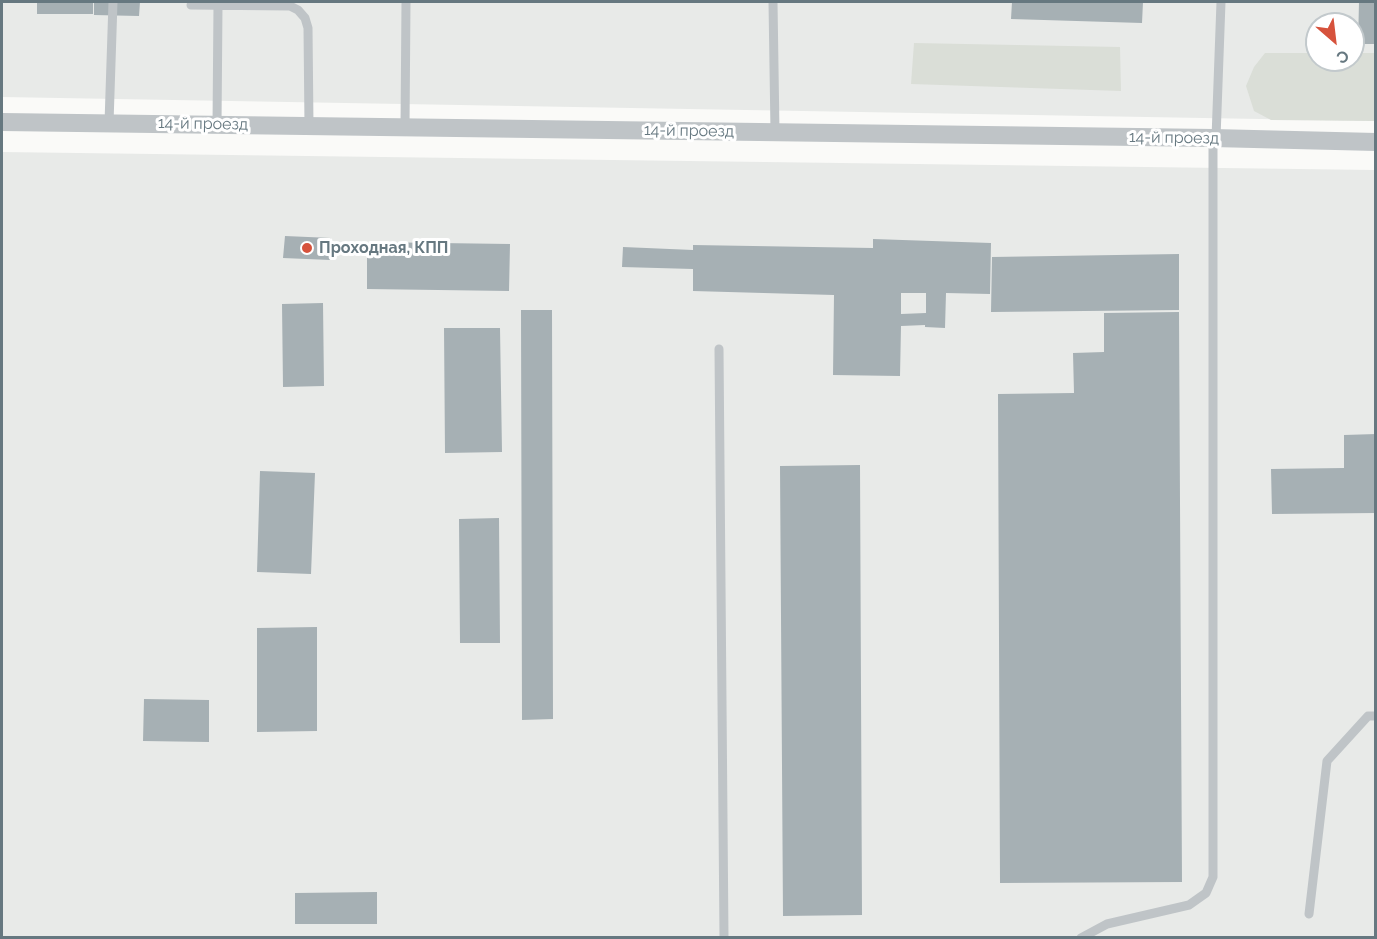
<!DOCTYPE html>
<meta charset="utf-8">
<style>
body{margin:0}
#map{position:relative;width:1377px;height:939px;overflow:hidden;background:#fafaf8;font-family:Raleway,sans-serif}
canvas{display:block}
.frame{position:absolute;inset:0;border:3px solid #667880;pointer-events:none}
.north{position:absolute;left:1305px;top:12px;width:60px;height:60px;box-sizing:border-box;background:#fff;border:2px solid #c2c9cc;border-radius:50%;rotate:152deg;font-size:16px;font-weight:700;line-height:24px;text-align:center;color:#667880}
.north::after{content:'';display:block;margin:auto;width:21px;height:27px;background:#d6523c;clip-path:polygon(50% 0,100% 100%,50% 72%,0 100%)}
</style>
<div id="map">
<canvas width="1377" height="939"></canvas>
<div class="frame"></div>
<div class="north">С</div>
</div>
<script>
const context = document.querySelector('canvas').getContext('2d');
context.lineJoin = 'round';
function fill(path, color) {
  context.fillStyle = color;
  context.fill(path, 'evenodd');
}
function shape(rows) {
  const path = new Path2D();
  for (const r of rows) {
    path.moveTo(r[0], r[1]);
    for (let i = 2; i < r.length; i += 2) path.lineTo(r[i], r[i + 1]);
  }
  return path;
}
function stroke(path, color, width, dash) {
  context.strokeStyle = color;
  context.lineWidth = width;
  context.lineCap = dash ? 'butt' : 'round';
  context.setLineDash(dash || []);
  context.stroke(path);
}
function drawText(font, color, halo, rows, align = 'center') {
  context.font = font + ' Raleway,sans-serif';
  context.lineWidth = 6;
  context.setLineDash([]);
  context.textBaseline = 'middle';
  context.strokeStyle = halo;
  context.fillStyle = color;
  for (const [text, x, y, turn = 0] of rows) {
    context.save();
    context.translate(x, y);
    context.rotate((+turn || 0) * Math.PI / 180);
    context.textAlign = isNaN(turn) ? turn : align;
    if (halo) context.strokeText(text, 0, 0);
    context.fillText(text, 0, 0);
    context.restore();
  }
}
const built = shape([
 [2,2,1375,2,1375,121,2,97],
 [1317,24,1353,24,1353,60,1317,60],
 [2,152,1375,170,1375,937,2,937]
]);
const green = shape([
 [914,43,1120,47,1121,91,911,84],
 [1265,53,1317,53,1317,60,1353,60,1353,53,1375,53,1375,121,1271,120,1254,111,1246,86,1254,67]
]);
const building = shape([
 [37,2,93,2,93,14,37,14],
 [94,2,140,2,139,16,94,15],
 [1012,2,1143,2,1142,23,1011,19],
 [1359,2,1376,2,1376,44,1358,44],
 [285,236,331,238,330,260,283,258],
 [873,239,991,243,990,294,946,293,945,328,925,327,925,325,901,326,900,376,833,375,834,295,693,291,693,269,622,267,623,247,693,250,693,245,873,248],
 [901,293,926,293,926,313,901,314],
 [367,242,510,244,509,291,367,289],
 [1179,254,1179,310,991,312,992,257],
 [323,303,324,386,283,387,282,304],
 [521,310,552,310,553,719,522,720],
 [1179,312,1182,882,1000,883,998,394,1074,393,1073,353,1104,352,1104,313],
 [444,328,500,328,502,452,445,453],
 [1376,434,1376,513,1272,514,1271,469,1344,468,1344,435],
 [860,465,862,915,783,916,780,466],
 [260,471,315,473,311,574,257,572],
 [499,518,500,643,460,643,459,519],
 [317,627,317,731,257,732,257,628],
 [144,699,209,700,209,742,143,741],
 [377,892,377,924,295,924,295,893]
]);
const lane = shape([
 [773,2,775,132],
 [191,5,290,6,298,10,305,18,308,28,309,126],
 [109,123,113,2],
 [217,125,218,5],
 [405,127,406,2],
 [1216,138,1221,2],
 [719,349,724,938],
 [1309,914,1327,761,1368,716,1376,716],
 [1081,938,1107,924,1189,905,1206,893,1213,877,1213,138]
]);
const street = shape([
 [2,122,1213,138,1376,142]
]);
const markers = [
 [307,248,6,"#d6523c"]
];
const streetNames = [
 ["14-й проезд",203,124,1],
 ["14-й проезд",689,131,1],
 ["14-й проезд",1174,138,1]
];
const poiNames = [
 ["Проходная, КПП",319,248]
];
fill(built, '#e8eae8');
fill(green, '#daded7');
fill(building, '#a6b0b4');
stroke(lane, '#bfc4c7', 9);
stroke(street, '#bfc4c7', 18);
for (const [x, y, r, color] of markers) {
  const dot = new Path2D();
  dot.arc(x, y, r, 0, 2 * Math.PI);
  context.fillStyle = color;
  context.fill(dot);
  stroke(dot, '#fff', 2);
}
drawText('16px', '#667880', '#fff', streetNames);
drawText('bold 16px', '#667880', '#fff', poiNames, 'left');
</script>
